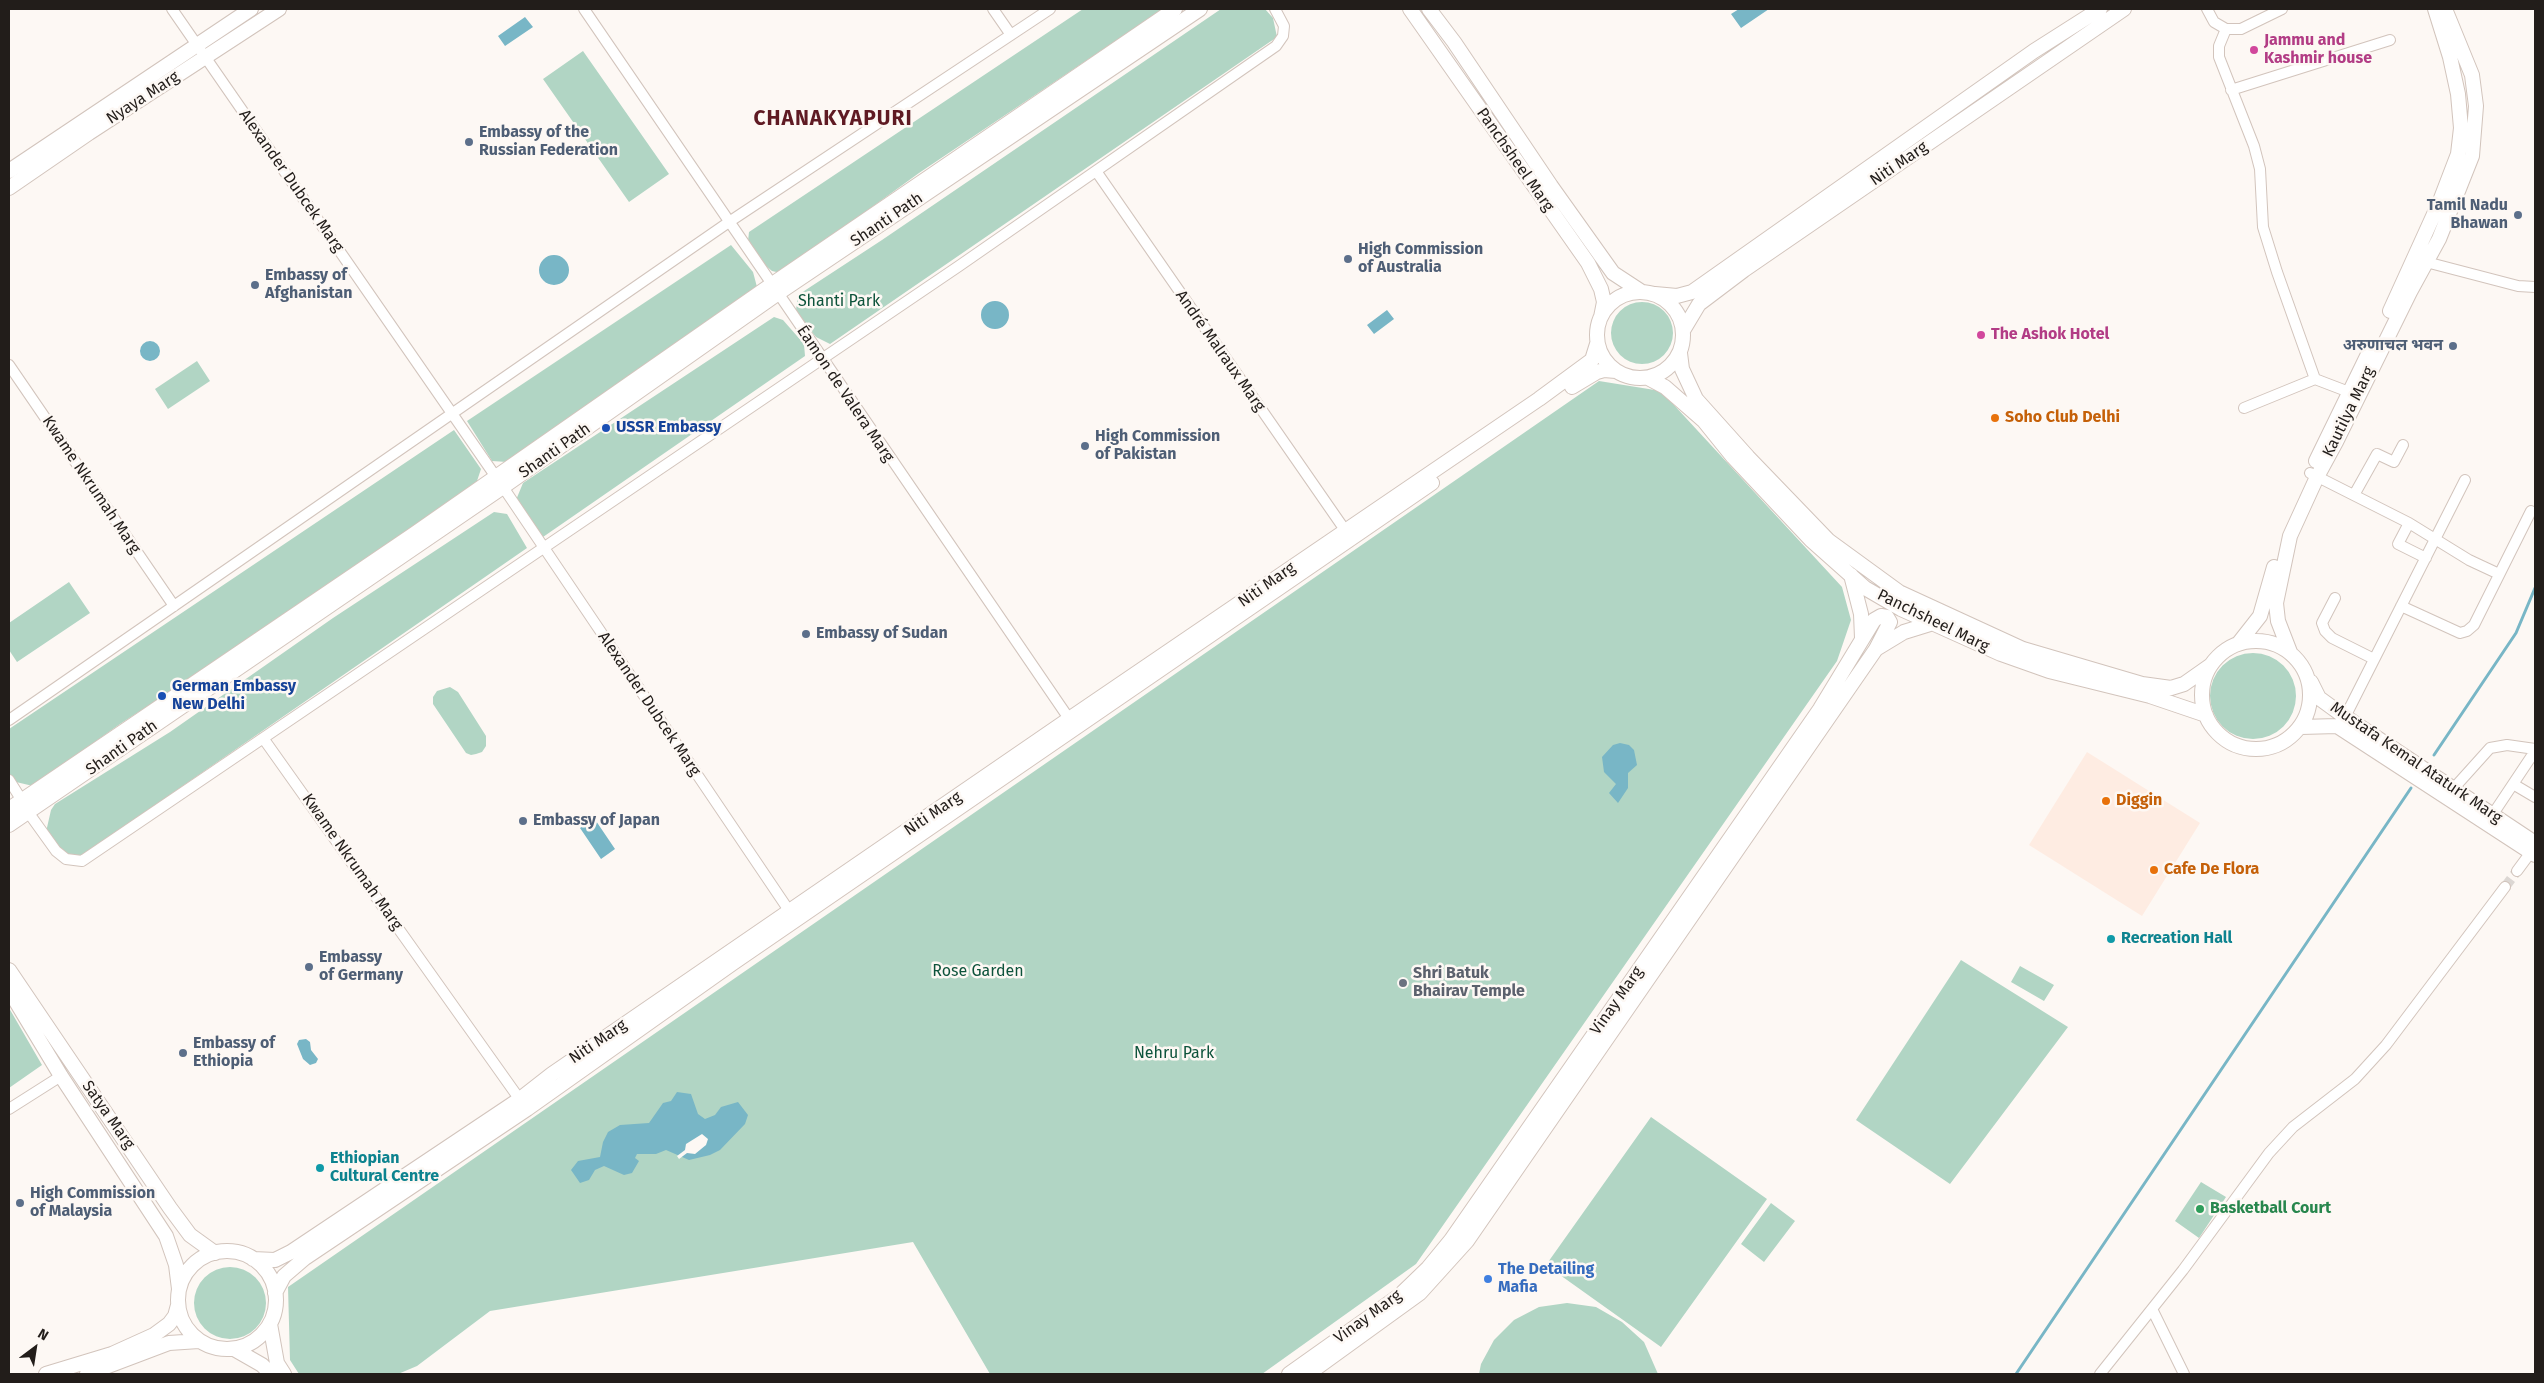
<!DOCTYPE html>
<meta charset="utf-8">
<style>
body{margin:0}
#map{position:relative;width:2544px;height:1383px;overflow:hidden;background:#fdf8f4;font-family:"Fira Sans",sans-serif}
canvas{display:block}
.frame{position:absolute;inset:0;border:10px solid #221d1a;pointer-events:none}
.north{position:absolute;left:10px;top:1323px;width:50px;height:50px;-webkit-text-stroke:4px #fdf8f4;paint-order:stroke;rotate:31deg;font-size:14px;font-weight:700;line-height:20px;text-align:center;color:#221d1a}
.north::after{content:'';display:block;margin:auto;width:18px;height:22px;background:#221d1a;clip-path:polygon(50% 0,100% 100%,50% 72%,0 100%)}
</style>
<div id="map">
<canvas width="2544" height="1383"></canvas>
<div class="frame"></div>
<div class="north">N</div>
</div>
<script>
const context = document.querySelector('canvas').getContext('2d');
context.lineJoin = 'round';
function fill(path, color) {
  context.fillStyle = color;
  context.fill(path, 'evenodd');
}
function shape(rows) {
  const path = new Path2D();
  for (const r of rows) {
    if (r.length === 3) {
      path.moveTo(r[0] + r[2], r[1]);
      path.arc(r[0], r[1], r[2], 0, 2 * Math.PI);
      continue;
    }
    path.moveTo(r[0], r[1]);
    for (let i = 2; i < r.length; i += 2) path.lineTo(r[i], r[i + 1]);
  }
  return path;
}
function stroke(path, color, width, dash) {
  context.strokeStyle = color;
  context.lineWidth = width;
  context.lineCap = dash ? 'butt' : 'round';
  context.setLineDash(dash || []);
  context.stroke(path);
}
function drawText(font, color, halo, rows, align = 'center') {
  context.font = font + ' "Fira Sans","Noto Sans Devanagari",sans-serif';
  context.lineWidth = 5;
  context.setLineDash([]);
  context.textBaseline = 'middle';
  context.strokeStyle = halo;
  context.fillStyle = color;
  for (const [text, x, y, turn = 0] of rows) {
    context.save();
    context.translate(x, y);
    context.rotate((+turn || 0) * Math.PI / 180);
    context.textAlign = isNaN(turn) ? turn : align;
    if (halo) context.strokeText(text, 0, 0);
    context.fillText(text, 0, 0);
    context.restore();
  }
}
const built = shape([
 [2087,752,2200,823,2142,916,2029,845]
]);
const green = shape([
 [1083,9,1163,9,919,173,781,273,772,271,765,265,748,241,749,232],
 [1221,9,1265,9,1273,18,1277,37,830,344,816,337,805,324,796,310,798,295,882,240],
 [583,51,669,174,629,202,543,79],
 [731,245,753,272,757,287,507,462,492,461,467,421],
 [1642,333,31],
 [774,317,783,320,804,344,805,356,543,537,538,531,516,500,523,483],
 [197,361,210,381,168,409,155,389],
 [1599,381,1661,391,1842,587,1851,620,1837,661,1416,1264,1262,1374,990,1374,913,1242,490,1311,417,1366,398,1374,299,1374,290,1360,288,1287],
 [454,430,481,469,476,484,208,667,120,724,33,786,16,782,9,776,9,729],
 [494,512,507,514,527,548,80,857,69,855,55,846,46,832,51,810,55,804,170,732,333,618],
 [69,582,90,613,17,662,9,650,9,623],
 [2253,696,43],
 [450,687,458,692,486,736,486,746,482,752,476,754,471,755,466,753,433,704,433,697,437,691],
 [1961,960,2068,1027,1950,1184,1856,1120],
 [2020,966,2054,985,2044,1001,2011,982],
 [9,1008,42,1065,9,1088],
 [1651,1117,1767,1199,1661,1347,1546,1265],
 [2201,1182,2226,1197,2199,1238,2175,1221],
 [1771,1203,1795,1221,1764,1262,1741,1244],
 [230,1303,36],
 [1567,1303,1596,1307,1622,1322,1644,1342,1658,1374,1479,1374,1481,1364,1494,1340,1514,1320,1539,1307]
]);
const water = shape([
 [1739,9,1769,9,1741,28,1731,14],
 [525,17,533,27,505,46,498,36],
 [554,270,15],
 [995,315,14],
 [1387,310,1394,319,1374,334,1367,325],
 [150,351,10],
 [1620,743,1629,745,1634,750,1637,765,1628,773,1628,788,1618,803,1609,793,1616,784,1604,772,1602,757,1613,745],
 [594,818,615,849,601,859,580,828],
 [306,1039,310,1042,311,1050,318,1059,316,1063,310,1065,303,1059,297,1044,299,1040],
 [677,1092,691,1094,698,1114,705,1119,715,1115,721,1107,738,1102,748,1115,745,1124,720,1150,710,1155,689,1160,666,1150,656,1154,637,1154,635,1158,639,1161,632,1173,624,1175,604,1166,595,1170,589,1180,580,1183,571,1170,578,1161,600,1157,603,1142,608,1132,620,1125,649,1123,663,1103,671,1101]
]);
const pier = shape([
 [702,1134,708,1139,706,1145,695,1154,687,1153,679,1159,677,1156,685,1150,686,1144]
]);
const stream = shape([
 [2434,755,2516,633,2535,588],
 [2016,1374,2411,788]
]);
const streetTunnel = shape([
 [2505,887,2517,871]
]);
const street = shape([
 [172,9,496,477],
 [584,9,1072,723],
 [993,9,1011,35],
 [2207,9,2214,22,2226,29,2241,29,2282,9],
 [2226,29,2219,46,2219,57,2254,146,2260,169,2263,227,2277,272,2315,379,2349,392],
 [2231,90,2390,40],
 [1096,171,1345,530],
 [2426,262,2518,286,2535,287],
 [9,365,174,606],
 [2244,408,2315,379],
 [2310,473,2409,523,2469,560,2499,574],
 [503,487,792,915],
 [2354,495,2377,454,2394,462,2403,445],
 [2409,523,2398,544,2426,558],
 [2335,598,2322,623,2325,631,2332,638,2374,659],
 [2401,606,2460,633,2467,631,2474,625,2531,511],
 [2345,717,2465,480],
 [9,720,729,222,1050,9],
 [263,738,523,1104],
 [9,780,21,799],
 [2513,784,2535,797],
 [2454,788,2490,748,2507,745,2535,749],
 [28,812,56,851,66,859,82,861,959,266,1276,46,1283,36,1284,26,1275,9],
 [2493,814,2535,751],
 [2517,871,2531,852],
 [9,1109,61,1076],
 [2152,1309,2184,1374],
 [2100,1374,2183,1270,2269,1153,2293,1127,2355,1079,2386,1045,2505,887]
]);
const secondary = shape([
 [1410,9,1588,263,1601,289,1604,302,1601,317],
 [1429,9,1454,42,1551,186,1613,273,1642,292],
 [9,171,251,9],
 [9,188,89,133,279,9],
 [1640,335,43],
 [1655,294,1677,296,1692,292,2034,51,2100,9],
 [2390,311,2440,201,2458,154,2461,128,2458,94,2450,57,2435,9],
 [1684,329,1699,304,1744,270,2124,9],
 [1680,353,1682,369,1696,399,1748,457,1829,541,1899,592,2023,649,2142,684,2171,688,2184,684,2211,665],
 [1648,378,1665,387,1704,421,1733,457,1811,540,1865,588,1901,609,2001,654,2049,671,2150,696,2206,715],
 [1572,387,1597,372,1604,370,1616,371],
 [2316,461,2372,346],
 [1851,575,1861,614,1862,638],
 [2256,695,54],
 [2238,644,2260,616,2274,567],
 [2290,652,2278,621,2276,603,2290,536,2317,477,2336,442,2410,292,2439,239,2472,156,2476,106,2472,75,2445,9],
 [2311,682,2319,698,2341,714,2535,843],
 [2301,727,2337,726,2535,855],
 [9,809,414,534,771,285,1175,9],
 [9,825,503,487,777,294,1200,9],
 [9,970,170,1208,190,1235,215,1253],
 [9,990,61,1076,166,1236,176,1265,179,1289],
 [227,1300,49],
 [253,1259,275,1260,291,1252,520,1099,552,1074,1069,719,1539,399,1592,360,1597,344],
 [275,1293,284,1276,305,1258,527,1109,733,963,1432,483],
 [270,1324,277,1363,284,1374],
 [234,1349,262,1365,271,1374],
 [46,1374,112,1354,154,1335,169,1324,175,1316,178,1305],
 [87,1374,169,1343,199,1341],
 [1289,1374,1399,1296,1428,1268,1451,1240,1820,709,1874,620,1881,616,1887,617,1890,622,1876,649],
 [1308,1374,1420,1293,1467,1241,1876,649,1904,632,1933,623]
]);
const markers = [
 [2254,50,5,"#d1479c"],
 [469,142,5,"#5c6f8a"],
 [2518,215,5,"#5c6f8a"],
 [1348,259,5,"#5c6f8a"],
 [255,285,5,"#5c6f8a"],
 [1981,335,5,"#d1479c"],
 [2453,346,5,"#5c6f8a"],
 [1995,418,5,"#e8710a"],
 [606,428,5,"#1a4fb4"],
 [1085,446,5,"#5c6f8a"],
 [806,634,5,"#5c6f8a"],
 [162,696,5,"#1a4fb4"],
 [2106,801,5,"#e8710a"],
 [523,821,5,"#5c6f8a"],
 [2154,870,5,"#e8710a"],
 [2111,939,5,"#0f9aa8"],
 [309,967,5,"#5c6f8a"],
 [1403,983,5,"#6b7280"],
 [183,1053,5,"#5c6f8a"],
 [320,1168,5,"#0f9aa8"],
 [20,1203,5,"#5c6f8a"],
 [2200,1209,5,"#2e9e5b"],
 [1488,1279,5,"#3f7fe0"]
];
const hotelNames = [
 ["Jammu and",2264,41],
 ["Kashmir house",2264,59],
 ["The Ashok Hotel",1991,335]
];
const streetNames = [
 ["Nyaya Marg",143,98,-33],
 ["Panchsheel Marg",1515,160,55],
 ["Niti Marg",1899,164,-34],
 ["Alexander Dubcek Marg",291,181,55],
 ["Shanti Path",887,220,-34],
 ["André Malraux Marg",1220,351,55],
 ["Éamon de Valera Marg",845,394,56],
 ["Kautilya Marg",2349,412,-64],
 ["Shanti Path",555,451,-35],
 ["Kwame Nkrumah Marg",91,485,56],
 ["Niti Marg",1267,585,-35],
 ["Panchsheel Marg",1933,621,26],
 ["Alexander Dubcek Marg",649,704,56],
 ["Shanti Path",122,748,-35],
 ["Mustafa Kemal Ataturk Marg",2416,763,34],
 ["Niti Marg",933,814,-34],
 ["Kwame Nkrumah Marg",352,862,55],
 ["Vinay Marg",1617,1001,-55],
 ["Niti Marg",598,1042,-34],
 ["Satya Marg",108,1115,55],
 ["Vinay Marg",1368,1317,-36]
];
const serviceNames = [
 ["Embassy of the",479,133],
 ["Russian Federation",479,151],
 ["Tamil Nadu",2508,206,"right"],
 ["Bhawan",2508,224,"right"],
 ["High Commission",1358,250],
 ["of Australia",1358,268],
 ["Embassy of",265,276],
 ["Afghanistan",265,294],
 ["अरुणाचल भवन",2443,346,"right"],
 ["High Commission",1095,437],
 ["of Pakistan",1095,455],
 ["Embassy of Sudan",816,634],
 ["Embassy of Japan",533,821],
 ["Embassy",319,958],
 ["of Germany",319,976],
 ["Embassy of",193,1044],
 ["Ethiopia",193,1062],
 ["High Commission",30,1194],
 ["of Malaysia",30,1212]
];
const parkNames = [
 ["Shanti Park",839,302],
 ["Rose Garden",978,972],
 ["Nehru Park",1174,1054]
];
const foodNames = [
 ["Soho Club Delhi",2005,418],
 ["Diggin",2116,801],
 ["Cafe De Flora",2164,870]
];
const transitNames = [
 ["USSR Embassy",616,428],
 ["German Embassy",172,687],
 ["New Delhi",172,705]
];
const cultureNames = [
 ["Recreation Hall",2121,939],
 ["Ethiopian",330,1159],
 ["Cultural Centre",330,1177]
];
const worshipNames = [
 ["Shri Batuk",1413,974],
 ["Bhairav Temple",1413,992]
];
const leisureNames = [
 ["Basketball Court",2210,1209]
];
const shopNames = [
 ["The Detailing",1498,1270],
 ["Mafia",1498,1288]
];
const districtNames = [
 ["CHANAKYAPURI",833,119]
];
fill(built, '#feece2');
fill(green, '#b1d5c4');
fill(water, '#78b6c6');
fill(pier, '#fdf8f4');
stroke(stream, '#78b6c6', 3);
stroke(streetTunnel, '#dcd7d3', 10, [10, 5]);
stroke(street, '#d2c4bc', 12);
stroke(secondary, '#d2c4bc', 16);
stroke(street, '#fff', 10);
stroke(secondary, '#fff', 14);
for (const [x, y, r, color] of markers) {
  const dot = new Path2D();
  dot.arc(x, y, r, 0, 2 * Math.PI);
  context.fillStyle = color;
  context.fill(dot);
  stroke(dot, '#fdf8f4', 2);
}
drawText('bold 16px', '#b23c85', '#fdf8f4', hotelNames, 'left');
drawText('16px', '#221d1a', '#fdf8f4', streetNames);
drawText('bold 16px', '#4e5e75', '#fdf8f4', serviceNames, 'left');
drawText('16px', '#0d533b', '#fdf8f4', parkNames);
drawText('bold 16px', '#c56008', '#fdf8f4', foodNames, 'left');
drawText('bold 16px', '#164399', '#fdf8f4', transitNames, 'left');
drawText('bold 16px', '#0d838f', '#fdf8f4', cultureNames, 'left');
drawText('bold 16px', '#5b616d', '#fdf8f4', worshipNames, 'left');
drawText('bold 16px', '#27864d', '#fdf8f4', leisureNames, 'left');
drawText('bold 16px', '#366cbe', '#fdf8f4', shopNames, 'left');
context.letterSpacing = '1px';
drawText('bold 21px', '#5f1a23', '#fdf8f4', districtNames);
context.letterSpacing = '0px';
</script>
